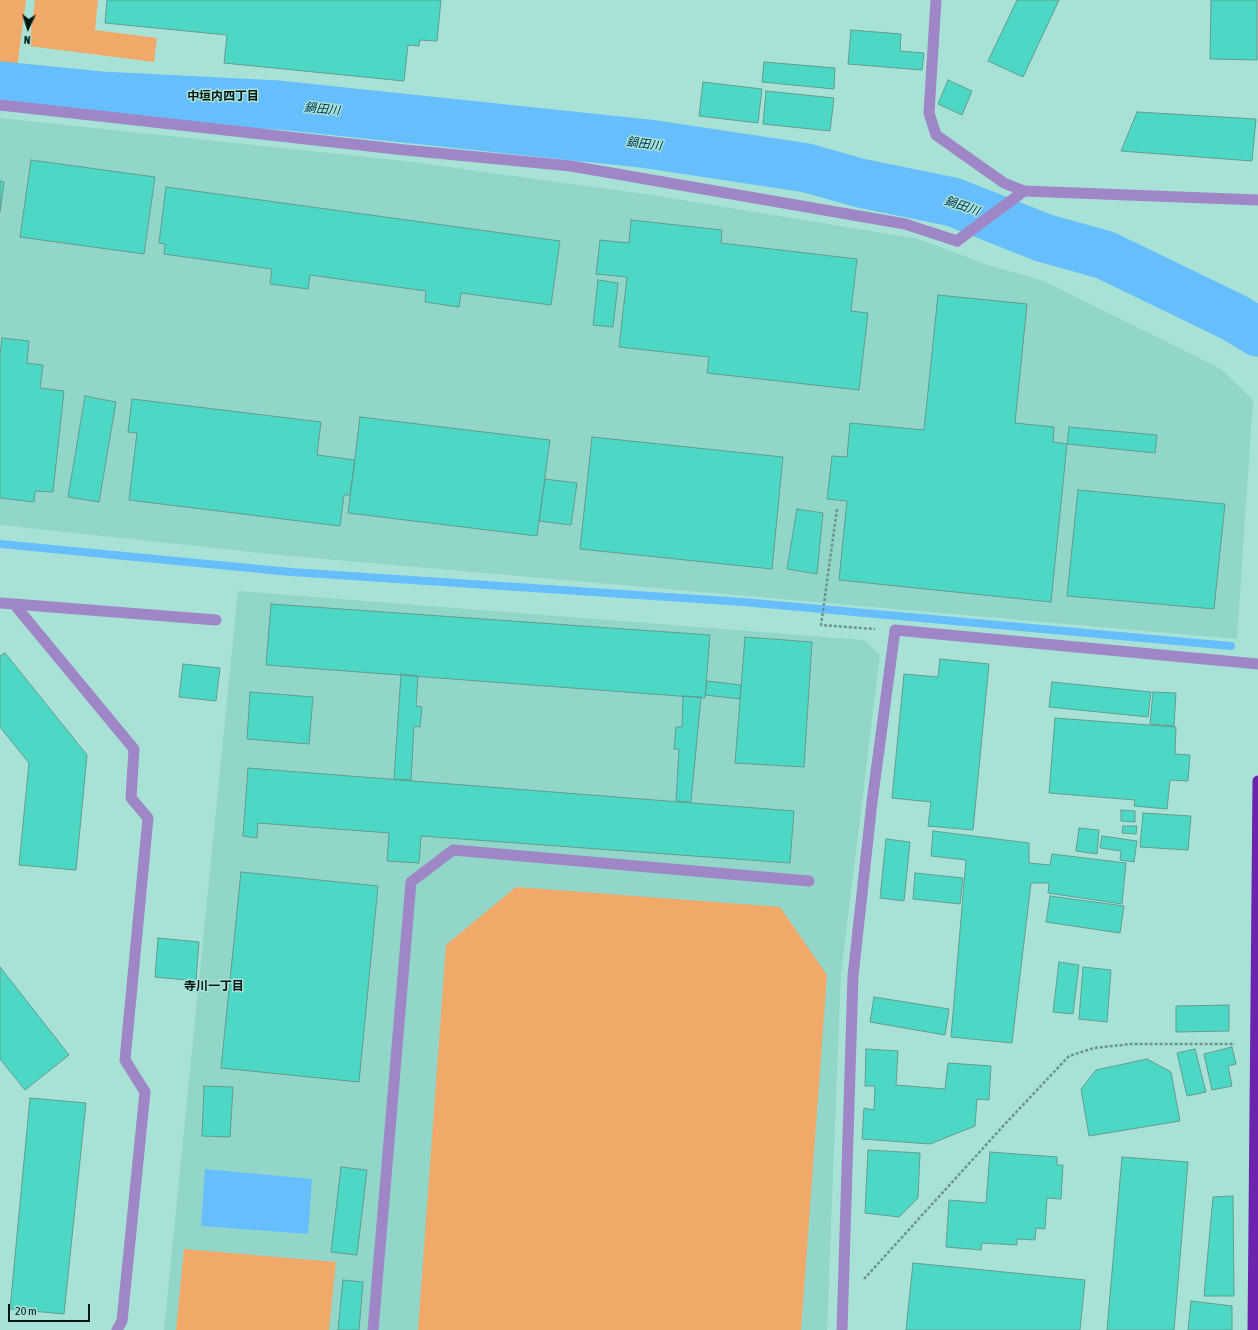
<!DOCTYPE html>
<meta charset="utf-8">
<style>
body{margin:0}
#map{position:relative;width:1258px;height:1330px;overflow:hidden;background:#a8e2d7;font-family:"Asap Condensed",sans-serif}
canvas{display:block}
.north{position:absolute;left:8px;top:8px;width:40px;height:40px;-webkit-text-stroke:3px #a8e2d7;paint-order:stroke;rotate:184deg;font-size:11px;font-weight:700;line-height:16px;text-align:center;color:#011613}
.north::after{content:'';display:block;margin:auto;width:14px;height:18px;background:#011613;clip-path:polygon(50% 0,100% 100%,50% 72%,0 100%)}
.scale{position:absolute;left:8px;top:1304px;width:82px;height:18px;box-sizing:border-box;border:2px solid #011613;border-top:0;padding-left:5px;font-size:12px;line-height:14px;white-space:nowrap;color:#011613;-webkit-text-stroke:3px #a8e2d7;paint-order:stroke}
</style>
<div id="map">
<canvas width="1258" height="1330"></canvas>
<div class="north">N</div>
<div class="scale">20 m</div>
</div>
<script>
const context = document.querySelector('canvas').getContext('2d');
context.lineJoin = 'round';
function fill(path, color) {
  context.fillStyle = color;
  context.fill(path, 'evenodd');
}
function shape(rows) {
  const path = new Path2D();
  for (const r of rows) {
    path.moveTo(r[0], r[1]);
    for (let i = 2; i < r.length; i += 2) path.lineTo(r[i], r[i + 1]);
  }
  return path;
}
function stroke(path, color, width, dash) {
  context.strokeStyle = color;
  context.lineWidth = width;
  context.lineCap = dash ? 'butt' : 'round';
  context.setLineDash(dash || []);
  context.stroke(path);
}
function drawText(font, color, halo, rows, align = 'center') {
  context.font = font + ' "Asap Condensed","Noto Sans JP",sans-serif';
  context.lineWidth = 3;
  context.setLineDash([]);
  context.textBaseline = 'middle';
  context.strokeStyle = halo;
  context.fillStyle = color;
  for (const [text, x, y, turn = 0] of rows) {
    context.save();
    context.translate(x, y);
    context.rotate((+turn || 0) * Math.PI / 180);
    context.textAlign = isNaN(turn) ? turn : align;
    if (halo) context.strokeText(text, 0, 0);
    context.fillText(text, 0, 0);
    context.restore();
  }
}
const built = shape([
 [0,118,405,161,652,195,919,239,988,265,1044,281,1221,369,1253,400,1237,639,279,555,0,525],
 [238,591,864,640,880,655,841,974,827,1330,164,1330]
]);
const green = shape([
 [0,0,26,0,17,68,0,67],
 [35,0,98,0,95,30,157,38,154,62,29,46],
 [516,887,780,907,827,975,801,1330,418,1330,446,945],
 [184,1249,336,1262,329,1330,176,1330]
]);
const water = shape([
 [205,1169,312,1179,308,1234,201,1226]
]);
const stream = shape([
 [0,544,291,572,743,602,1231,646]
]);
const river = shape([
 [0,86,101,96,279,105,649,144,807,168,860,183,953,202,1044,238,1105,255,1235,318,1258,332]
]);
const building = shape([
 [107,0,441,0,437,41,420,40,419,46,408,45,404,81,224,63,227,35,105,23,107,0],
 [1017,0,1059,0,1023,77,988,61,1017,0],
 [1211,0,1257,0,1257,60,1210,59,1211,0],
 [851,30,901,34,900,51,924,53,922,70,848,64,851,30],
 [764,62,835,68,834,89,762,82,764,62],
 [948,80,972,91,962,115,938,104,948,80],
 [703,82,762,89,758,123,699,116,703,82],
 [766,91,834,98,830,131,763,124,766,91],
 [1137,112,1256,119,1252,161,1121,151,1137,112],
 [31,160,155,177,144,254,20,237,31,160],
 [0,181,4,182,0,212,0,181],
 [166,187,560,241,551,305,461,293,459,307,425,302,426,291,310,275,308,289,270,284,272,269,164,254,165,244,159,243,166,187],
 [631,220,722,230,721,243,857,259,851,311,868,313,859,390,707,373,709,357,619,347,627,277,596,274,600,240,629,243,631,220],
 [598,280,618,283,613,327,593,325,598,280],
 [938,295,1027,304,1015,423,1054,427,1053,442,1067,444,1051,602,839,580,847,501,827,499,832,456,847,457,850,423,924,430,938,295],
 [2,338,29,341,27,363,43,365,40,388,64,391,53,492,35,491,34,502,0,498,0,355,2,338],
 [85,396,116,402,99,502,68,497,85,396],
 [132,399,321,422,317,455,355,460,350,495,344,495,340,526,129,500,137,433,128,432,132,399],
 [360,417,550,440,537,536,348,513,360,417],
 [1069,427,1157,435,1155,453,1067,444,1069,427],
 [592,437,783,457,772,569,580,549,592,437],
 [545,479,577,483,571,525,539,521,545,479],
 [1078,490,1225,504,1214,609,1067,596,1078,490],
 [797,509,823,513,817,574,787,569,797,509],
 [271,604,710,635,705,698,266,665,271,604],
 [745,637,812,642,804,767,735,763,745,637],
 [5,653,87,755,76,870,19,865,29,763,0,727,0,656,5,653],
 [940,659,989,664,973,830,928,826,931,802,892,798,904,674,938,677,940,659],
 [183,664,220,668,216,701,179,697,183,664],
 [401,674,418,676,416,706,422,707,420,727,414,726,411,780,394,779,401,674],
 [707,681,741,685,740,699,705,695,707,681],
 [1052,682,1151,692,1148,717,1049,707,1052,682],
 [250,692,313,697,309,744,247,739,250,692],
 [1153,692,1176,693,1174,726,1150,724,1153,692],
 [683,696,701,697,691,802,676,801,679,749,674,749,676,727,682,727,683,696],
 [1055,718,1176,727,1175,754,1190,755,1188,781,1170,780,1167,809,1134,806,1135,800,1049,793,1055,718],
 [248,768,794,811,790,863,421,836,419,863,387,861,389,833,258,823,257,838,243,836,248,768],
 [1121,810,1135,811,1135,822,1121,821,1121,810],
 [1143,813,1191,816,1188,850,1140,847,1143,813],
 [1123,826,1137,826,1136,834,1122,833,1123,826],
 [1079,828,1099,830,1097,854,1076,851,1079,828],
 [933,831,1029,843,1029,863,1050,865,1052,854,1126,863,1122,904,1048,893,1049,883,1031,883,1012,1043,951,1037,966,860,931,856,933,831],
 [1102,836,1137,841,1134,862,1120,860,1121,851,1100,848,1102,836],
 [886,839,910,842,904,901,880,898,886,839],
 [241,872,378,886,359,1082,221,1068,241,872],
 [915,873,963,878,960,904,913,899,915,873],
 [1050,896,1124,906,1120,933,1046,922,1050,896],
 [158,938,199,942,196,981,155,977,158,938],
 [1059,962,1079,965,1073,1014,1053,1012,1059,962],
 [0,967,69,1055,25,1090,0,1059,0,967],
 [1083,967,1111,970,1107,1022,1079,1019,1083,967],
 [874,997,949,1009,945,1035,870,1022,874,997],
 [1229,1005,1229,1031,1176,1032,1176,1006,1229,1005],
 [1232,1047,1236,1064,1228,1066,1232,1086,1212,1090,1204,1054,1232,1047],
 [866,1049,898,1051,896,1085,945,1089,948,1063,991,1066,989,1100,977,1099,975,1126,930,1144,862,1139,864,1108,874,1110,875,1086,865,1086,866,1049],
 [1195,1049,1206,1092,1187,1096,1177,1053,1195,1049],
 [1147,1059,1171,1072,1180,1121,1089,1136,1081,1089,1096,1070,1147,1059],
 [204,1086,233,1087,230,1137,202,1136,204,1086],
 [30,1098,86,1103,64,1314,10,1309,30,1098],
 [868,1150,920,1153,918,1198,899,1217,865,1213,868,1150],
 [990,1152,1057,1157,1057,1165,1063,1165,1061,1199,1047,1198,1045,1229,1036,1228,1035,1240,1017,1239,1017,1245,982,1243,981,1250,946,1247,949,1200,986,1203,990,1152],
 [1122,1157,1188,1162,1174,1330,1107,1330,1122,1157],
 [341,1167,367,1170,357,1255,331,1252,341,1167],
 [1233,1196,1234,1296,1204,1296,1213,1197,1233,1196],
 [913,1263,1085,1280,1080,1330,906,1330,913,1263],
 [343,1280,363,1282,359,1330,338,1330,343,1280],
 [1191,1301,1232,1306,1232,1330,1188,1330,1191,1301]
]);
const path = shape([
 [837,509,821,625,875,629],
 [864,1279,1005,1124,1069,1056,1094,1048,1131,1044,1235,1044]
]);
const service = shape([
 [957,241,1024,191],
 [0,603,14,604,134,749,131,798,148,818,125,1060,145,1092,122,1321,117,1330],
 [14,604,216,620],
 [373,1330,411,882,453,850,809,881]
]);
const pedestrian = shape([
 [0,105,405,150,571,166,905,224,957,241]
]);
const minor = shape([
 [936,0,929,113,936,135,1004,183,1024,191,1258,200],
 [842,1330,853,976,872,802,895,630,1258,664]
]);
const trunk = shape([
 [1253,1330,1258,781]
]);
const neighbourhoodNames = [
 ["中垣内四丁目",223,96],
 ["寺川一丁目",214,986]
];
const waterNames = [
 ["鍋田川",322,109,6],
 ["鍋田川",644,144,7],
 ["鍋田川",962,206,19]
];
fill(built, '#92d6ca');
fill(green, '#f1a969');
fill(water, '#67befc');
stroke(stream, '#67befc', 8);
stroke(river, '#67befc', 49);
fill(building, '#4cd8c4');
stroke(building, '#639c91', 1);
stroke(path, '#69958d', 2.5, [3, 2]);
stroke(service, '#9f86c6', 11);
stroke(pedestrian, '#9f86c6', 11);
stroke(minor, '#9f86c6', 11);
stroke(trunk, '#6c24ae', 11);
drawText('bold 12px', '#011613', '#a8e2d7', neighbourhoodNames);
drawText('italic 12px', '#003351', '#a8e2d7', waterNames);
</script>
